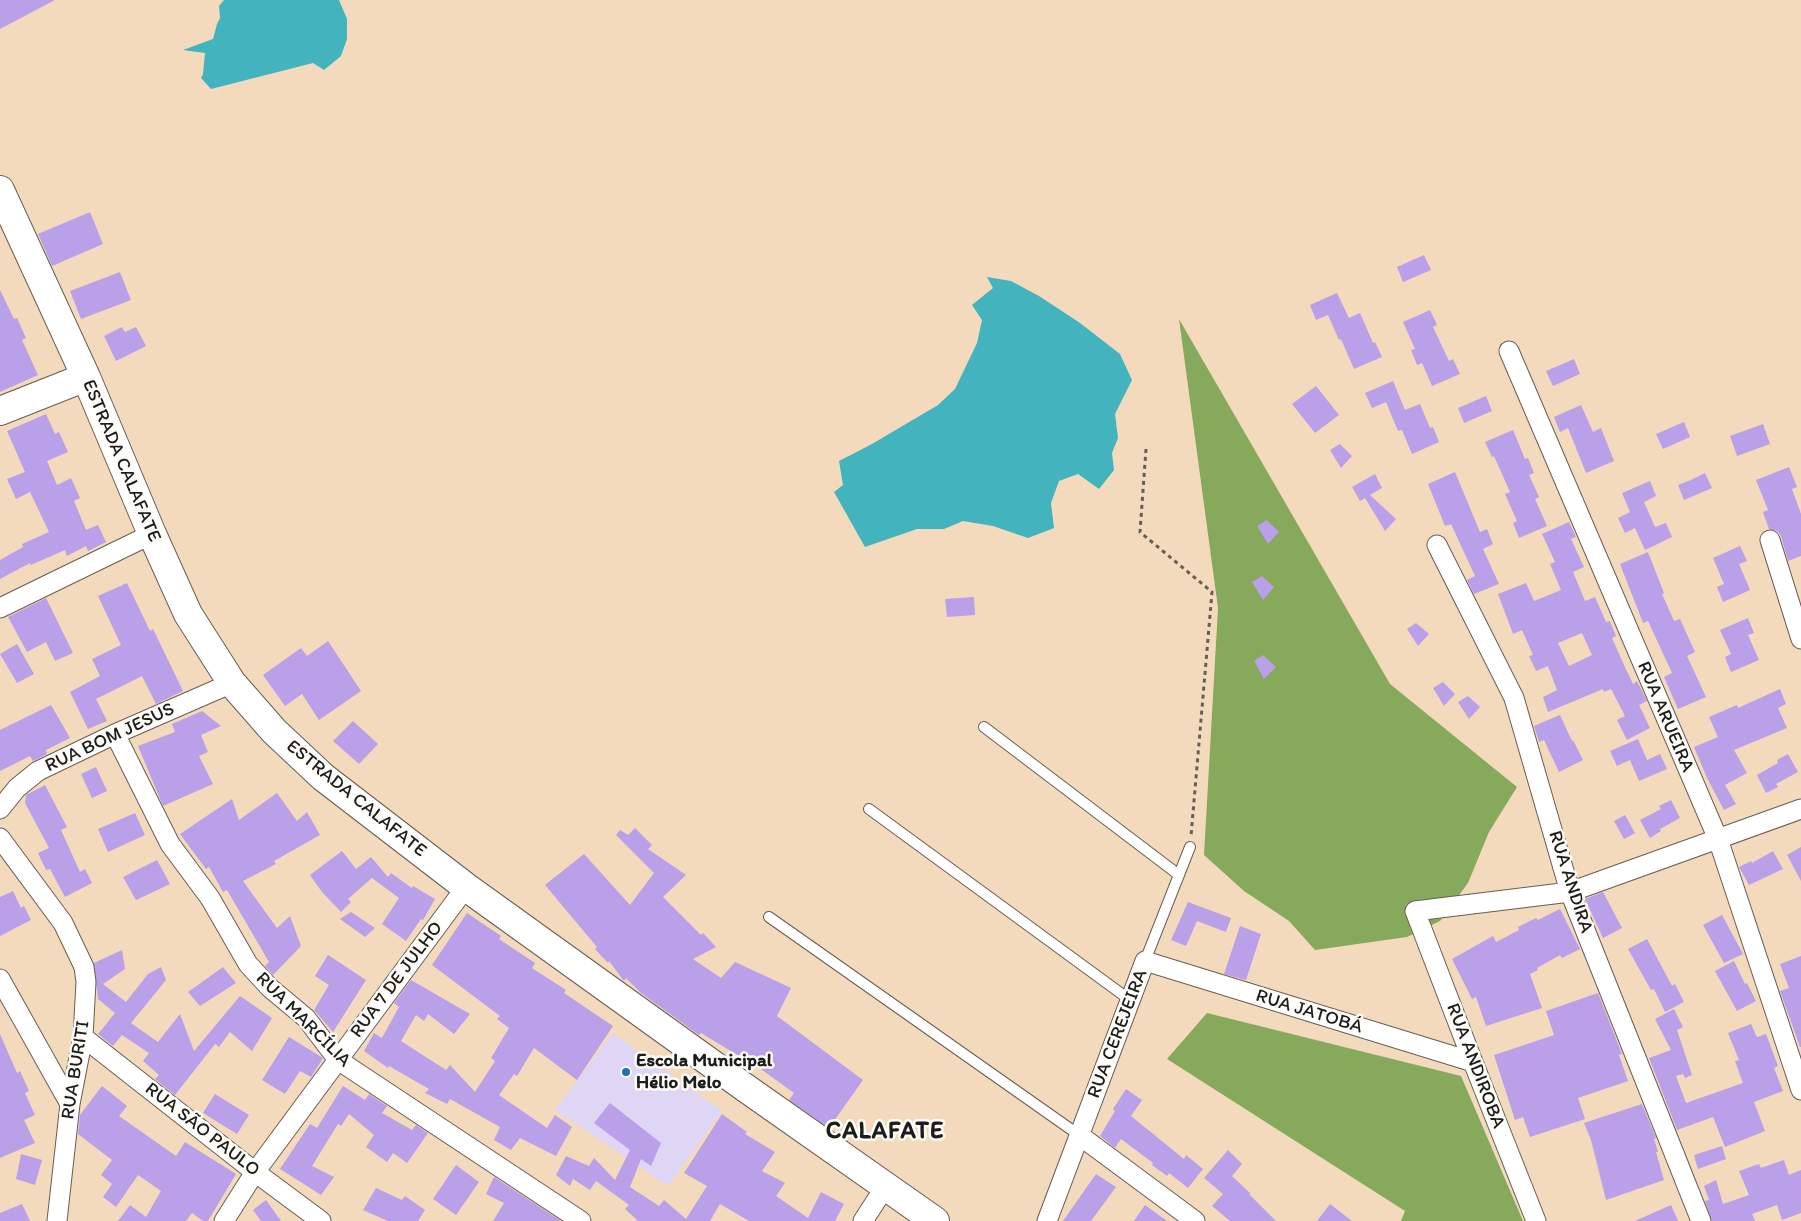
<!DOCTYPE html>
<meta charset="utf-8">
<style>
body{margin:0}
canvas{display:block;background:#f3dabd}
</style>
<canvas width="1801" height="1221"></canvas>
<script>
const context = document.querySelector('canvas').getContext('2d');
context.lineJoin = 'round';
function fill(path, color) {
  context.fillStyle = color;
  context.fill(path, 'evenodd');
}
function shape(rows) {
  const path = new Path2D();
  for (const r of rows) {
    path.moveTo(r[0], r[1]);
    for (let i = 2; i < r.length; i += 2) path.lineTo(r[i], r[i + 1]);
  }
  return path;
}
function stroke(path, color, width, dash) {
  context.strokeStyle = color;
  context.lineWidth = width;
  context.lineCap = dash ? 'butt' : 'round';
  context.setLineDash(dash || []);
  context.stroke(path);
}
function drawText(font, color, halo, rows, align = 'center') {
  context.font = font + ' Itim,sans-serif';
  context.lineWidth = 5;
  context.setLineDash([]);
  context.textBaseline = 'middle';
  context.strokeStyle = halo;
  context.fillStyle = color;
  for (const [text, x, y, turn = 0] of rows) {
    context.save();
    context.translate(x, y);
    context.rotate((+turn || 0) * Math.PI / 180);
    context.textAlign = isNaN(turn) ? turn : align;
    if (halo) context.strokeText(text, 0, 0);
    context.fillText(text, 0, 0);
    context.restore();
  }
}
const built = shape([
 [613,1033,722,1111,668,1186,555,1110]
]);
const forest = shape([
 [1179,319,1390,684,1517,787,1489,832,1468,883,1440,921,1407,937,1315,950,1289,921,1244,891,1204,855,1218,608],
 [1207,1013,1461,1076,1523,1221,1401,1221,1405,1211,1167,1059]
]);
const water = shape([
 [224,0,339,0,347,19,347,39,341,56,324,70,313,63,211,89,201,78,203,74,205,53,183,50,213,39,217,24,220,18,219,6],
 [987,277,1011,281,1039,296,1080,323,1120,354,1132,380,1115,414,1118,438,1112,453,1114,470,1099,489,1078,474,1059,481,1051,503,1054,528,1028,538,993,526,963,521,944,529,917,529,865,547,834,492,843,485,839,461,872,444,938,405,955,389,977,343,982,320,972,305,993,288]
]);
const building = shape([
 [0,0,55,0,0,29],
 [90,212,103,244,52,266,38,234],
 [1424,255,1431,270,1403,282,1397,267],
 [120,272,131,300,81,319,70,291],
 [0,290,14,319,17,318,26,338,22,340,38,375,0,392],
 [1337,293,1349,318,1360,313,1373,343,1375,342,1382,357,1354,369,1341,339,1339,340,1328,315,1316,320,1310,305],
 [1430,310,1437,325,1433,327,1449,361,1453,359,1460,374,1432,386,1422,363,1417,365,1411,350,1415,349,1403,322],
 [122,327,125,332,136,327,146,346,116,361,104,336],
 [1574,359,1580,374,1553,386,1546,371],
 [1393,381,1405,410,1420,404,1430,428,1433,427,1439,442,1412,454,1402,430,1398,431,1386,402,1372,408,1365,393],
 [1316,386,1339,415,1315,433,1292,404],
 [1486,396,1492,411,1464,423,1458,408],
 [1581,405,1593,432,1601,428,1614,461,1586,473,1568,428,1560,432,1554,417],
 [46,414,55,434,59,432,68,452,47,461,57,485,71,478,80,498,74,501,86,530,98,525,106,542,88,551,86,546,67,556,65,550,31,565,30,563,0,579,0,560,23,547,22,544,49,532,30,492,16,499,7,479,25,472,7,431],
 [1684,422,1690,437,1663,449,1656,434],
 [1763,424,1770,444,1737,456,1730,436],
 [1513,430,1525,459,1528,458,1534,473,1529,475,1539,497,1535,499,1547,526,1519,538,1513,523,1517,521,1505,494,1510,492,1494,456,1492,457,1485,442],
 [1340,444,1352,456,1341,468,1330,450],
 [1789,467,1797,487,1792,489,1801,514,1801,556,1788,561,1781,536,1777,531,1769,529,1763,512,1768,510,1756,480],
 [1455,472,1480,532,1487,529,1493,544,1483,549,1499,584,1474,594,1467,580,1475,576,1451,524,1445,526,1428,484],
 [1705,473,1712,488,1684,500,1678,485,1691,480],
 [1375,474,1382,488,1370,495,1396,519,1385,531,1365,498,1360,501,1352,487],
 [1650,481,1656,496,1644,502,1655,527,1666,523,1672,537,1645,550,1635,528,1625,533,1618,518,1630,512,1622,493],
 [1267,520,1279,532,1268,544,1257,526],
 [1569,522,1576,537,1571,539,1584,567,1573,572,1585,601,1595,597,1606,622,1610,621,1616,636,1612,638,1624,665,1633,684,1637,681,1647,701,1639,705,1650,728,1627,740,1617,720,1625,716,1611,689,1604,692,1603,689,1548,712,1543,697,1557,690,1548,666,1536,671,1529,656,1533,655,1522,630,1513,634,1498,594,1526,583,1534,601,1561,590,1550,564,1555,562,1542,534],
 [1582,633,1592,655,1569,666,1558,643],
 [1740,546,1747,561,1739,564,1750,590,1723,602,1717,587,1724,584,1713,558],
 [1648,552,1664,593,1662,594,1674,621,1680,619,1695,652,1687,656,1706,697,1678,709,1664,677,1672,673,1648,621,1643,623,1620,564],
 [1262,576,1274,587,1263,600,1252,582],
 [127,583,150,631,153,629,183,691,156,704,142,676,96,699,107,721,88,729,70,692,100,676,92,659,121,645,98,596],
 [974,597,975,615,947,617,945,599],
 [46,598,73,653,55,661,46,642,27,652,8,617],
 [1748,618,1754,633,1748,635,1759,660,1731,672,1725,657,1731,654,1720,630],
 [1416,623,1429,634,1418,646,1407,629],
 [328,641,361,691,319,720,302,694,285,706,263,675,301,648,307,656],
 [17,644,34,674,17,683,0,654],
 [1263,655,1276,667,1264,679,1254,661],
 [1443,682,1455,694,1444,706,1433,688],
 [1780,689,1786,704,1778,708,1787,728,1734,750,1747,773,1725,785,1736,804,1724,810,1707,778,1694,747,1718,737,1709,717,1737,705,1738,708],
 [1468,696,1480,707,1469,719,1458,702],
 [51,705,70,738,46,750,47,754,33,761,30,756,0,771,0,730],
 [202,711,221,726,201,735,208,752,199,756,213,784,163,806,138,746,175,732,172,724],
 [1560,715,1572,741,1573,740,1583,760,1559,772,1544,740,1539,742,1534,726],
 [353,721,378,744,359,764,333,741],
 [1638,739,1647,760,1660,754,1667,769,1639,781,1630,760,1617,766,1610,751],
 [1788,754,1798,772,1776,784,1778,787,1766,793,1757,775,1778,763,1777,760],
 [96,767,107,791,92,798,81,774],
 [45,785,67,827,61,830,80,872,85,869,92,883,65,897,50,869,46,870,38,853,49,848,25,803,26,795],
 [277,793,297,821,307,812,320,835,274,861,276,864,243,881,277,928,290,916,301,946,273,975,265,966,269,962,227,890,223,892,209,867,206,869,180,834,232,799,239,820],
 [1671,800,1680,818,1660,829,1661,831,1650,838,1640,820,1661,809,1659,806],
 [135,813,145,835,108,852,98,829],
 [1625,815,1635,833,1624,839,1614,821],
 [635,828,652,845,648,849,686,875,663,897,701,935,703,933,716,947,693,959,721,978,735,962,791,988,777,1016,863,1080,829,1128,789,1100,794,1093,740,1054,739,1056,701,1033,699,1035,641,993,626,978,624,981,609,961,608,963,595,949,597,947,545,885,584,854,630,905,654,873,616,835,620,830,628,835],
 [1801,847,1801,881,1787,855],
 [342,851,356,869,371,857,388,877,391,873,412,888,413,886,435,899,423,920,421,919,406,941,382,924,399,898,372,878,348,899,351,902,341,912,322,892,310,875],
 [1773,851,1783,869,1749,885,1739,867,1751,861,1752,863],
 [157,860,170,884,136,900,123,877],
 [13,891,21,908,24,906,31,920,0,936,0,897],
 [1603,892,1622,928,1603,938,1585,899],
 [1188,902,1231,918,1226,932,1197,921,1186,946,1171,940],
 [1560,909,1580,949,1562,958,1560,955,1537,968,1538,970,1530,974,1542,1008,1486,1026,1476,997,1472,999,1452,959,1493,936,1496,942,1519,930,1518,927,1536,918,1538,920],
 [351,912,375,928,365,937,340,919],
 [467,913,501,936,499,939,535,963,532,968,566,990,564,993,613,1026,577,1080,534,1048,517,1076,514,1074,499,1095,547,1128,555,1115,572,1127,556,1156,520,1138,511,1150,494,1140,500,1127,450,1099,447,1104,425,1093,429,1089,389,1066,388,1068,364,1051,374,1033,382,1038,399,1007,394,1003,411,980,470,1014,454,1034,428,1014,424,1021,416,1015,401,1041,446,1070,450,1065,475,1092,495,1061,491,1058,509,1028,497,1019,500,1016,432,965],
 [1722,915,1743,954,1724,963,1703,925],
 [1240,926,1261,934,1246,980,1224,974],
 [1647,939,1672,986,1675,984,1684,1002,1665,1012,1654,989,1651,990,1628,949],
 [122,950,125,969,103,984,126,1002,148,974,161,967,166,980,131,1023,158,1042,180,1014,194,1051,240,996,272,1018,252,1051,230,1032,219,1047,215,1044,175,1095,155,1079,159,1075,143,1061,149,1053,122,1035,113,1046,98,1034,115,1013,98,999,94,963],
 [328,955,366,980,333,1032,314,1010,329,985,315,976],
 [1801,956,1801,1047,1800,1047,1780,991,1789,988,1780,964],
 [1734,961,1745,984,1747,983,1756,1001,1737,1011,1715,971],
 [223,967,236,983,200,1006,188,992],
 [1598,993,1622,1054,1619,1055,1628,1081,1578,1098,1585,1119,1530,1137,1523,1117,1515,1120,1494,1055,1554,1035,1546,1011],
 [1674,1009,1683,1027,1677,1030,1692,1075,1685,1078,1683,1074,1676,1076,1686,1103,1743,1083,1735,1061,1739,1060,1728,1033,1751,1024,1757,1037,1766,1034,1778,1066,1774,1068,1783,1091,1754,1102,1765,1131,1725,1147,1713,1117,1677,1130,1649,1058,1671,1050,1655,1019],
 [0,1034,17,1073,20,1071,29,1091,25,1093,35,1115,24,1120,35,1143,0,1158],
 [289,1037,323,1058,311,1077,300,1071,285,1094,262,1080],
 [102,1086,127,1106,119,1116,176,1156,185,1142,236,1174,208,1221,203,1221,192,1213,186,1221,118,1221,130,1205,146,1217,161,1191,138,1175,116,1207,103,1197,112,1184,101,1175,112,1160,78,1134,80,1115],
 [343,1086,365,1100,369,1094,387,1106,382,1113,412,1130,416,1125,428,1133,407,1163,393,1153,387,1162,366,1147,374,1135,349,1114,341,1126,338,1124,312,1166,334,1177,321,1195,280,1169,310,1124,317,1128],
 [1126,1089,1142,1100,1131,1116,1184,1159,1186,1155,1203,1169,1188,1188,1169,1173,1167,1176,1152,1165,1153,1163,1121,1139,1115,1148,1100,1136,1115,1111,1113,1109],
 [215,1094,249,1115,237,1134,203,1113],
 [610,1103,661,1143,651,1166,641,1159,630,1187,659,1206,664,1200,686,1219,707,1186,684,1173,722,1114,747,1132,745,1134,775,1152,762,1171,785,1183,776,1196,808,1218,821,1192,844,1204,835,1221,749,1221,720,1204,710,1221,638,1221,625,1209,629,1205,596,1181,590,1190,573,1179,570,1186,556,1175,566,1156,589,1166,594,1158,615,1180,630,1150,594,1123],
 [1642,1104,1656,1138,1654,1139,1658,1152,1656,1152,1664,1180,1606,1200,1591,1140,1584,1123],
 [1722,1146,1726,1159,1698,1169,1694,1155],
 [1228,1150,1242,1164,1232,1176,1250,1193,1249,1194,1276,1221,1230,1221,1212,1206,1223,1194,1204,1178],
 [21,1154,42,1160,35,1185,16,1179],
 [1784,1160,1789,1175,1801,1170,1801,1213,1782,1220,1777,1205,1752,1214,1755,1221,1712,1221,1705,1201,1709,1200,1704,1186,1716,1180,1723,1204,1749,1195,1739,1171,1759,1164,1761,1168],
 [456,1165,479,1182,456,1215,433,1199],
 [1096,1174,1116,1187,1091,1221,1063,1221],
 [494,1177,561,1221,493,1221,504,1203,486,1194],
 [376,1188,402,1200,405,1196,425,1210,418,1221,388,1221,363,1210],
 [266,1200,281,1221,261,1221,253,1210],
 [22,1204,30,1221,0,1221,0,1213],
 [1330,1204,1352,1221,1317,1221],
 [1145,1205,1167,1221,1134,1221],
 [1671,1205,1678,1221,1635,1221]
]);
const path = shape([
 [1146,449,1140,532,1212,592,1191,836]
]);
const lane = shape([
 [984,727,1179,875],
 [869,809,1130,1000],
 [769,917,1079,1135],
 [1145,961,1190,847]
]);
const street = shape([
 [1509,351,1718,839,1801,1090],
 [1770,540,1801,639],
 [1437,545,1514,698,1570,892,1701,1221],
 [0,608,152,534],
 [115,734,170,844,210,898,248,964,270,988,306,1018,338,1060,581,1221],
 [0,809,17,788,38,771,115,734,232,683],
 [0,838,63,923,84,967,86,982,83,1037,70,1104,57,1221],
 [0,979,70,1104],
 [83,1037,255,1172,321,1221],
 [1079,1135,1195,1221],
 [224,1221,255,1172,466,887],
 [863,1221,885,1187],
 [1047,1221,1145,961,1473,1062],
 [1536,1221,1473,1062,1415,911,1570,892,1801,809]
]);
const secondary = shape([
 [0,190,86,377,152,534,188,614,232,683,274,731,323,777,466,887,747,1089,935,1221],
 [0,411,86,377]
]);
const markers = [
 [626,1072,5,"#1f6fb2"]
];
const streetNames = [
 ["ESTRADA CALAFATE",121,461,67],
 ["RUA ARUEIRA",1665,717,67],
 ["RUA BOM JESUS",110,738,-25],
 ["ESTRADA CALAFATE",356,799,39],
 ["RUA ANDIRA",1570,882,72],
 ["RUA 7 DE JULHO",397,980,-53],
 ["RUA JATOBÁ",1309,1012,17],
 ["RUA MARCÍLIA",303,1020,45],
 ["RUA CEREJEIRA",1118,1034,-69],
 ["RUA ANDIROBA",1475,1066,69],
 ["RUA BURITI",76,1070,-81],
 ["RUA SÃO PAULO",202,1130,38]
];
const poiNames = [
 ["Escola Municipal",636,1061],
 ["Hélio Melo",636,1083]
];
const districtNames = [
 ["CALAFATE",885,1132]
];
fill(built, '#dfd5f5');
fill(forest, '#86a95c');
fill(water, '#43b3bd');
fill(building, '#ba9fe9');
stroke(lane, '#675e54', 12);
stroke(street, '#675e54', 21);
stroke(secondary, '#675e54', 30);
stroke(path, '#675e54', 3, [4, 4]);
stroke(lane, '#fff', 10);
stroke(street, '#fff', 19);
stroke(secondary, '#fff', 28);
for (const [x, y, r, color] of markers) {
  const dot = new Path2D();
  dot.arc(x, y, r, 0, 2 * Math.PI);
  context.fillStyle = color;
  context.fill(dot);
  stroke(dot, '#fdfcf7', 2);
}
drawText('19px', '#1c1c1c', '#fdfcf7', streetNames);
drawText('bold 19px', '#1c1c1c', '#fdfcf7', poiNames, 'left');
context.letterSpacing = '1px';
drawText('bold 24px', '#1c1c1c', '#fdfcf7', districtNames);
context.letterSpacing = '0px';
</script>
